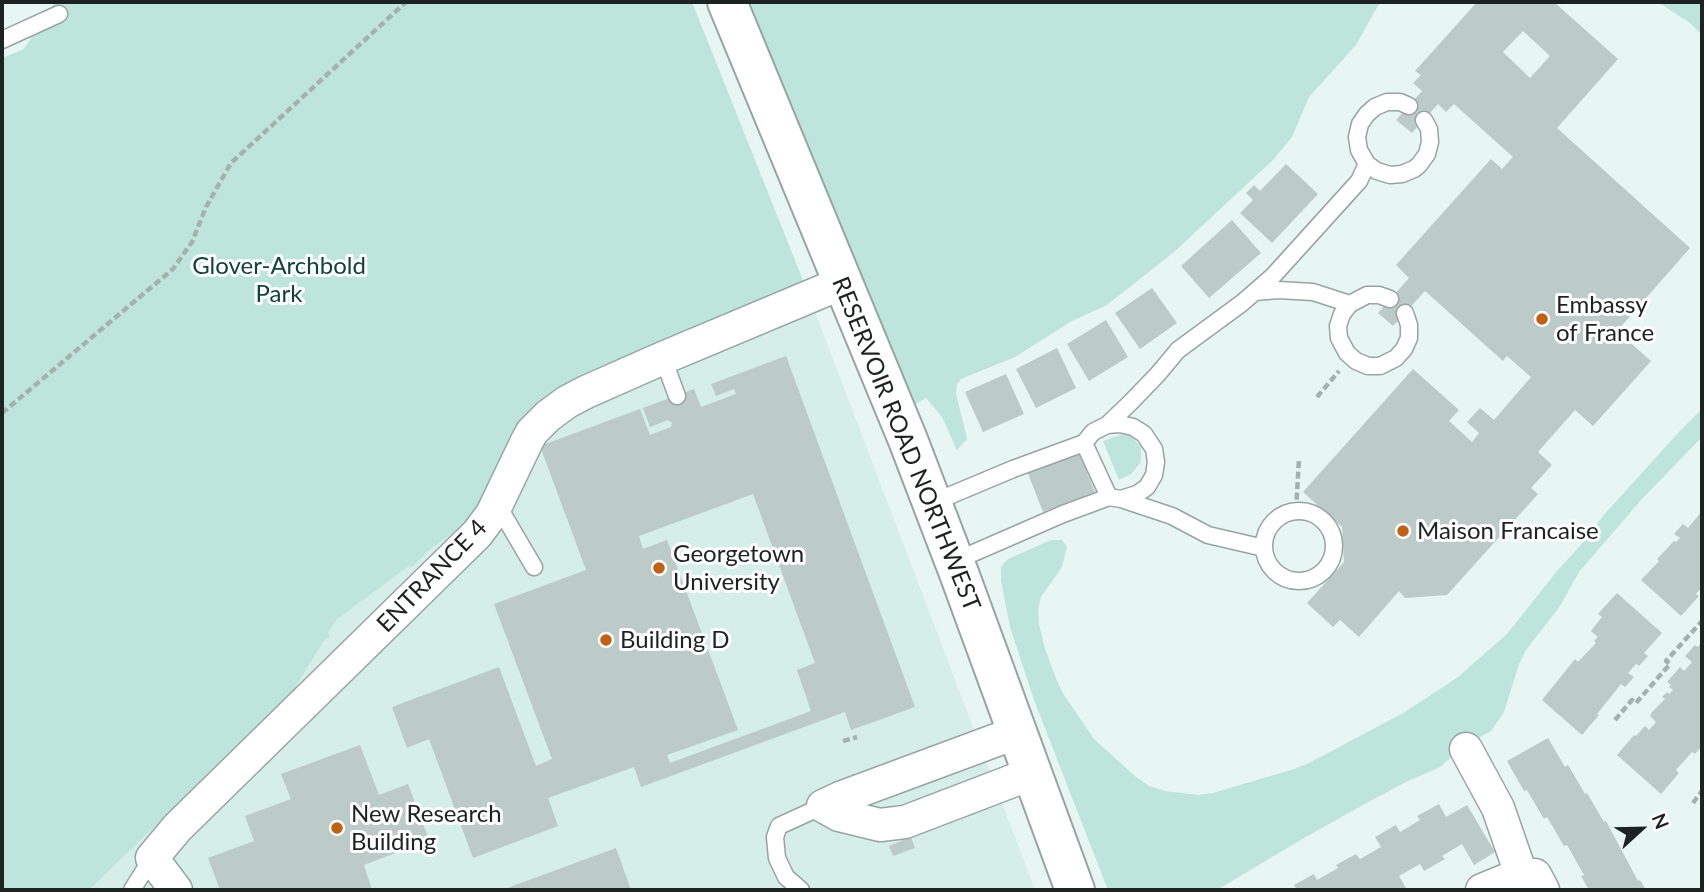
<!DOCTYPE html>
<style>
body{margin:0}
#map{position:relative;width:1704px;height:892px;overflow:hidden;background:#e7f6f2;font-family:Lato,sans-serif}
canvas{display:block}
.frame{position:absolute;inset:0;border:4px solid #1d2321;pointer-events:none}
.north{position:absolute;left:1606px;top:794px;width:70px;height:70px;-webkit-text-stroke:5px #fff;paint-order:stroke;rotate:68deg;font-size:19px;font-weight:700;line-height:28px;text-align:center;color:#1d2321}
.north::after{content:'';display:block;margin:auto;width:24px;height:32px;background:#1d2321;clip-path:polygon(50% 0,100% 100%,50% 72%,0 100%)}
</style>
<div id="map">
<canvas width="1704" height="892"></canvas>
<div class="frame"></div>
<div class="north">N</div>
</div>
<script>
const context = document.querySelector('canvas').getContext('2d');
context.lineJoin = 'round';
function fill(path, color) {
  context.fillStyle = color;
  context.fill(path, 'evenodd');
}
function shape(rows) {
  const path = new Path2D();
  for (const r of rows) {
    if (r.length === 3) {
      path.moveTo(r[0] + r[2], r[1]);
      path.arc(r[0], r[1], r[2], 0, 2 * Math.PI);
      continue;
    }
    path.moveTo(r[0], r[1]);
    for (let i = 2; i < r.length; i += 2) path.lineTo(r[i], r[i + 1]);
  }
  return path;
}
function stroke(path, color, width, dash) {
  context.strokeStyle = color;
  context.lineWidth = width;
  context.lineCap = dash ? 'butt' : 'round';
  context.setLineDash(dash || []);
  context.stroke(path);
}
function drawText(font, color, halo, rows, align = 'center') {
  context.font = font + ' Lato,sans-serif';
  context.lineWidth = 6;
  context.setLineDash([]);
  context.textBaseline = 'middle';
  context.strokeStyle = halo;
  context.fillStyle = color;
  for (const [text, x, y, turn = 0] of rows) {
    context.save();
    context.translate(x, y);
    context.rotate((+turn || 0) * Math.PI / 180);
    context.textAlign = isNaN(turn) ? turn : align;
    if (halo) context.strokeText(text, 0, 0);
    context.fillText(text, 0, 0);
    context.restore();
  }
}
const built = shape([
 [804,283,1035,890,89,890,290,696,336,620,477,515,515,426,582,374]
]);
const green = shape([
 [55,2,692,2,804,283,582,374,515,426,477,515,427,552,412,567,409,566,336,620,328,633,330,636,323,642,290,696,89,890,2,890,2,58,24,49],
 [742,2,1380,2,1356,45,1309,97,1292,137,1273,160,1174,252,1107,305,1072,321,1015,357,961,379,957,384,956,394,967,439,957,450,942,417,926,398,914,405],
 [1658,2,1702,2,1702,35,1690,23],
 [1702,409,1702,437,1642,499,1579,572,1560,606,1526,650,1519,664,1504,712,1491,731,1464,746,1440,767,1404,783,1363,805,1304,838,1217,890,1108,890,1034,700,1010,627,1001,581,1001,567,1008,559,1051,540,1062,540,1067,547,1062,567,1041,597,1038,609,1039,624,1045,649,1057,681,1064,695,1094,739,1136,777,1149,786,1165,791,1198,795,1213,793,1294,769,1309,763,1405,712,1458,677,1507,634,1557,571,1581,545,1602,517,1679,432],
 [1123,434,1132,437,1141,447,1141,462,1131,474,1119,480,1103,441]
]);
const building = shape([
 [1477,2,1554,2,1618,59,1557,128,1690,248,1617,331,1651,361,1593,426,1575,410,1538,452,1552,465,1531,488,1538,494,1447,595,1405,598,1399,591,1359,637,1340,620,1333,627,1307,603,1344,562,1342,527,1303,492,1413,369,1459,410,1449,421,1472,442,1479,433,1467,422,1480,408,1494,420,1531,377,1507,356,1503,361,1425,291,1393,326,1378,313,1409,278,1396,265,1491,159,1502,169,1513,157,1454,104,1446,112,1438,104,1412,133,1396,120,1422,91,1413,83,1421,75,1415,71],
 [1523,31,1550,56,1530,78,1503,52],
 [1286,164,1318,194,1272,243,1240,213,1253,200,1246,193,1254,185,1260,191],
 [1232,220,1261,253,1209,298,1181,266],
 [1152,288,1177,323,1140,349,1115,313],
 [1106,320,1128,357,1089,381,1067,344],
 [1057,348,1076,388,1036,408,1016,369],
 [786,356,915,707,851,730,845,712,641,787,634,767,548,798,558,826,473,858,429,739,407,748,392,707,499,667,536,766,552,759,494,604,586,570,540,446,640,409,650,435,671,427,672,423,668,420,650,427,643,408,694,389,701,407,736,394,734,389,716,396,711,384],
 [753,494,815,663,797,670,811,711,670,763,667,755,738,730,667,540,643,549,639,536],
 [1006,374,1024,414,983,432,965,392],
 [1078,450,1095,492,1043,512,1027,471],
 [1702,511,1702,587,1696,594,1699,596,1681,616,1641,580,1659,561,1657,559,1674,541,1676,542,1680,538,1674,534,1683,524,1688,528],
 [1617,593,1662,633,1644,653,1648,656,1639,666,1636,664,1628,673,1634,677,1625,687,1621,684,1597,714,1599,715,1582,735,1542,700,1575,659,1578,662,1596,643,1594,641,1598,637,1591,631,1602,617,1598,614],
 [1702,642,1702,746,1695,754,1692,752,1676,770,1679,773,1661,794,1617,755,1634,735,1636,736,1645,726,1649,730,1656,722,1650,716,1652,712,1665,699,1662,697,1667,692,1669,694,1673,690,1669,687,1671,685,1667,682,1680,667,1684,671,1692,662,1685,656,1695,645,1698,647],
 [1548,738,1565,767,1568,765,1585,794,1587,793,1604,822,1606,821,1638,881,1640,880,1646,890,1589,890,1581,876,1584,875,1567,845,1564,846,1547,817,1544,819,1527,790,1524,791,1507,761],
 [360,745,379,795,408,784,429,840,364,865,372,890,220,890,208,858,254,841,245,816,291,799,281,774],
 [1439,804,1446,817,1467,805,1495,852,1474,865,1462,844,1442,856,1445,859,1424,871,1420,864,1399,876,1407,890,1297,890,1294,885,1314,874,1317,880,1338,868,1336,865,1356,854,1360,859,1381,847,1375,837,1396,825,1400,832,1420,820,1417,816],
 [911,837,915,848,893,856,889,846],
 [616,848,631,890,502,890]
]);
const path = shape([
 [1317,397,1339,371],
 [2,413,173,269,192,242,206,207,231,163,406,2],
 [1296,510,1299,459],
 [1615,720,1632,700,1636,703,1670,664,1666,661,1702,621],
 [843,741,857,737],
 [1693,803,1702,791]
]);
const lane = shape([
 [2,40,59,14],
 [1409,106,1400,102,1387,102,1375,107,1367,114,1360,124,1357,137,1359,150,1367,164,1377,171,1390,175,1402,174,1414,169,1419,165,1427,154,1430,142,1429,129,1424,120],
 [1255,292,1278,290,1313,292,1350,304],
 [1390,299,1379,295,1367,295,1350,304,1342,314,1338,326,1339,338,1347,353,1356,361,1368,366,1380,366,1396,358,1404,349,1409,338,1409,325,1405,313],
 [663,358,677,396],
 [1120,424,1133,427,1144,434,1154,449,1156,462,1154,475,1147,487,1137,494,1121,499,1109,497,1084,443,1093,432,1107,425,1120,424],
 [1107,425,1130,403,1158,374,1178,350,1242,303,1273,276,1359,181,1367,164],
 [1121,499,1172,516,1208,535,1264,548],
 [932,503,1013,469,1084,443],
 [497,504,534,567],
 [1299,546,35],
 [955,561,1063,514,1109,497],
 [132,890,152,858],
 [801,890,786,877,777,858,775,837,779,826,823,806]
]);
const street = shape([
 [1466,749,1498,808,1522,877],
 [823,806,839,815,880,825,905,822,1033,773],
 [823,806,840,798,1018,732],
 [176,890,152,858,177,828,477,534,492,514,527,441,532,432,548,416,567,402,586,392,663,358,842,283],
 [1482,890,1509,879,1535,875,1543,890]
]);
const secondary = shape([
 [727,2,908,440,960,576,1075,890]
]);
const markers = [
 [1542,319,7,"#bf6215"],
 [1403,531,7,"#bf6215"],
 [659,568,7,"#bf6215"],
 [606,640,7,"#bf6215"],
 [337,828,7,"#bf6215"]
];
const parkNames = [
 ["Glover-Archbold",279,266],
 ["Park",279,294]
];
const poiNames = [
 ["Embassy",1556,305],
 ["of France",1556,333],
 ["Maison Francaise",1417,531],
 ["Georgetown",673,554],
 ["University",673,582],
 ["Building D",620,640],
 ["New Research",351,814],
 ["Building",351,842]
];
const streetNames = [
 ["RESERVOIR ROAD NORTHWEST",906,444,68],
 ["ENTRANCE 4",432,576,-46]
];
fill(built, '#d5eee7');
fill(green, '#bee5db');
fill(building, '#bccbc7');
stroke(lane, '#97a5a1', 19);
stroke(street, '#97a5a1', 35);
stroke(secondary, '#97a5a1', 42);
stroke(path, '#a5b1ad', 4.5, [7, 3.5]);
stroke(lane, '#fff', 16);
stroke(street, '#fff', 32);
stroke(secondary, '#fff', 38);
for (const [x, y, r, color] of markers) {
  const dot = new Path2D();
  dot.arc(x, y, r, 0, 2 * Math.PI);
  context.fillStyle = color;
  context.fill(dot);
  stroke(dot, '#fff', 2.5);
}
drawText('24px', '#104339', '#fff', parkNames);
drawText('24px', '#1d2321', '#fff', poiNames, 'left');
drawText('24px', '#1d2321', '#fff', streetNames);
</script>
